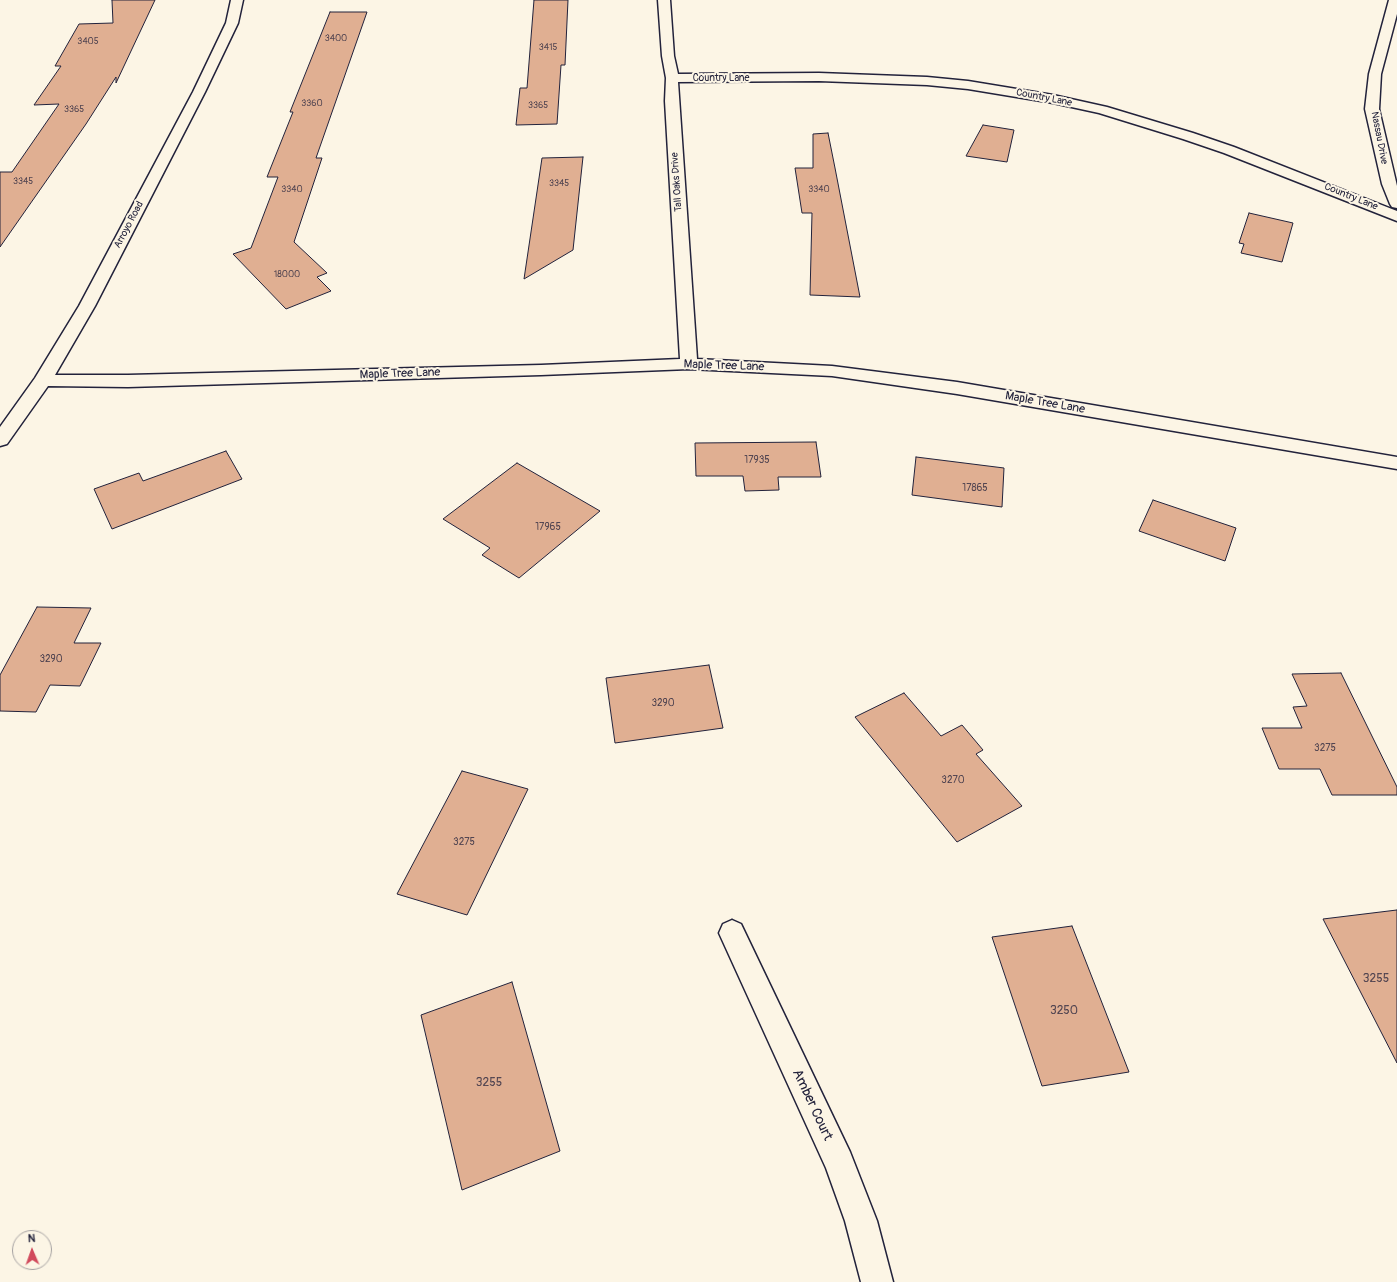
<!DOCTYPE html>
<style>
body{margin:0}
#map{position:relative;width:1397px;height:1282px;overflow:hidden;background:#fcf5e5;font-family:Pangolin,sans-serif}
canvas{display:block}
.north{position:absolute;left:12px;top:1230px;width:40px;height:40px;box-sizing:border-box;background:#fcf5e5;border:1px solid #a5a1a1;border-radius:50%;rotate:358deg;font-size:11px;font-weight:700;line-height:16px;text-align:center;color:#22223b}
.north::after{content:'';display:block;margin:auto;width:14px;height:18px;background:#d1495b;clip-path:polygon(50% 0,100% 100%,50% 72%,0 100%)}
</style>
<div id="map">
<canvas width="1397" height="1282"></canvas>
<div class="north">N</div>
</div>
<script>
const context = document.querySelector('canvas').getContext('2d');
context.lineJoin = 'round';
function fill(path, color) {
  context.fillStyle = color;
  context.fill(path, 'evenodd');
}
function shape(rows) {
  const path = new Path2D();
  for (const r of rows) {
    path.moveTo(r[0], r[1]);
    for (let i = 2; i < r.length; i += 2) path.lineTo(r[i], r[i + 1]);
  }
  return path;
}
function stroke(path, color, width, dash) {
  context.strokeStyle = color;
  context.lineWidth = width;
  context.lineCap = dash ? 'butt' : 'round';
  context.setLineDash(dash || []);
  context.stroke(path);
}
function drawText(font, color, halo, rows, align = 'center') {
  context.font = font + ' Pangolin,sans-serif';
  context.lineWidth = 4;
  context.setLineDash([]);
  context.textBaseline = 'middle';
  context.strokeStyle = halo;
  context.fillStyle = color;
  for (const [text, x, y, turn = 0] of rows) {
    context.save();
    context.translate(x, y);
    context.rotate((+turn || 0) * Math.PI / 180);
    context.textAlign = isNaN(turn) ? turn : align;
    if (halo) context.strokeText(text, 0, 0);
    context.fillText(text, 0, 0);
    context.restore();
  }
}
const building = shape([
 [112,0,155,0,116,83,116,77,86,124,0,247,0,172,12,172,59,104,34,105,61,66,55,66,79,24,113,23,112,0],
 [534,0,568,0,565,65,561,65,557,124,516,125,520,88,527,88,534,0],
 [330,12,367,12,316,158,322,158,294,242,327,273,317,277,331,291,286,309,233,254,251,248,278,177,267,177,293,112,290,112,330,12],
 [983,125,1014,130,1007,162,966,156,983,125],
 [828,133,835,168,860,297,810,295,812,213,802,213,795,168,813,168,813,134,828,133],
 [583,157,573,250,524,279,542,158,583,157],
 [1249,213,1293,223,1282,262,1241,253,1244,244,1239,243,1249,213],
 [816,442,821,477,778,477,779,490,745,491,743,476,696,476,695,443,816,442],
 [226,451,242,479,112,529,94,489,139,473,143,481,226,451],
 [916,457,1004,468,1002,507,912,495,916,457],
 [517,463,600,511,519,578,482,555,490,548,443,519,517,463],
 [1153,500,1236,528,1225,561,1139,531,1153,500],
 [37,607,91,608,74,643,101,643,80,686,50,685,36,712,0,711,0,675,37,607],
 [709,665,723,728,615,743,606,678,709,665],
 [1341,673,1397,787,1397,795,1332,795,1320,769,1279,769,1262,728,1302,728,1293,707,1307,706,1292,674,1341,673],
 [904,693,941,736,962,725,983,750,976,754,1022,806,957,842,855,717,904,693],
 [462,771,528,789,467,915,397,894,462,771],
 [1397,910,1397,1063,1323,919,1397,910],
 [1072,926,1129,1072,1042,1086,992,937,1072,926],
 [512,982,560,1151,462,1190,421,1015,512,982]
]);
const minor = shape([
 [231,0,243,0,238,23,205,92,95,306,55,375,128,375,541,365,680,359,665,101,666,78,662,56,658,0,670,0,674,56,678,74,819,73,927,77,968,81,1053,95,1107,107,1193,133,1234,147,1397,211,1397,221,1224,153,1183,139,1099,113,1053,103,968,89,927,85,819,81,678,82,697,359,832,366,957,382,1397,457,1397,469,957,394,832,376,689,369,541,375,128,387,48,386,7,444,0,446,0,427,35,378,79,306,193,92,226,23,231,0],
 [1389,0,1397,0,1397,14,1381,74,1379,109,1397,186,1397,208,1392,207,1390,204,1382,184,1365,109,1369,74,1389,0],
 [732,920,741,924,850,1152,877,1221,893,1282,861,1282,845,1221,826,1168,719,933,723,924,732,920]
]);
const farNumbernames = [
 ["3400",336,39],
 ["3405",88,42],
 ["3415",548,48],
 ["3360",312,104],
 ["3365",538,106],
 ["3365",74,110],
 ["3345",23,182],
 ["3345",559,184],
 ["3340",292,190],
 ["3340",819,190],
 ["18000",287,275]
];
const farStreetnames = [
 ["Country Lane",721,78],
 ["Country Lane",1044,98,11],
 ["Nassau Drive",1379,138,79],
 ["Tall Oaks Drive",677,182,-94],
 ["Country Lane",1351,197,22],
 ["Arroyo Road",129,225,-62]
];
const numberNames = [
 ["17935",757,460],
 ["17865",975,488],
 ["17965",548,527],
 ["3290",51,659],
 ["3290",663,703],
 ["3275",1325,748],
 ["3270",953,780],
 ["3275",464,842]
];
const streetNames = [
 ["Maple Tree Lane",724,366,2],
 ["Maple Tree Lane",400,374,-2],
 ["Maple Tree Lane",1045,403,10]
];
const nearNumbernames = [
 ["3255",1376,979],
 ["3250",1064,1011],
 ["3255",489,1083]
];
const nearStreetnames = [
 ["Amber Court",812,1105,65]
];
fill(building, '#e0af92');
stroke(building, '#22223b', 1);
stroke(minor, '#22223b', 3);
fill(minor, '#fcf5e5');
drawText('9px', '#524551', null, farNumbernames);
drawText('10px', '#22223b', '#fcf5e5', farStreetnames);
drawText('10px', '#524551', null, numberNames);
drawText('12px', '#22223b', '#fcf5e5', streetNames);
drawText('12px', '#524551', null, nearNumbernames);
drawText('14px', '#22223b', '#fcf5e5', nearStreetnames);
</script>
